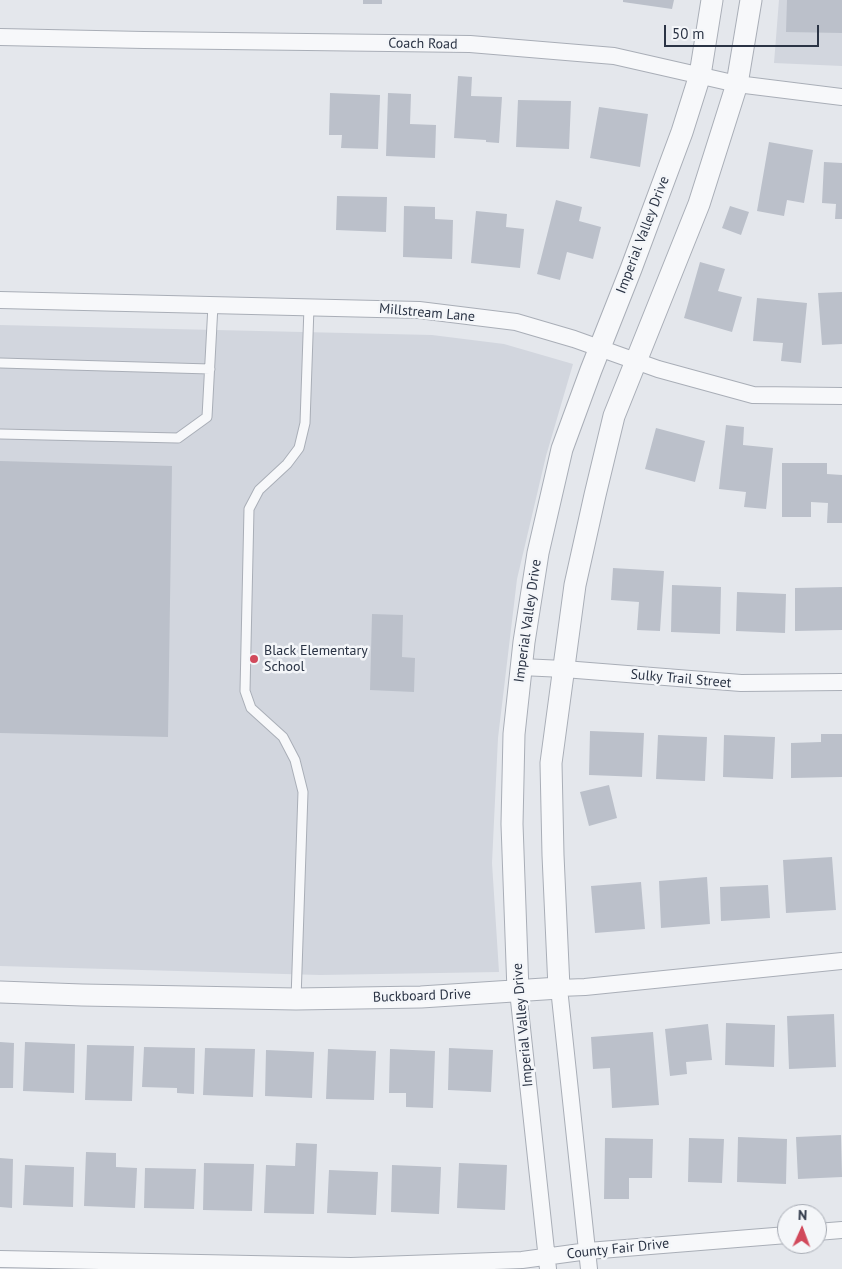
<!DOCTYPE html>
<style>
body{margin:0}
#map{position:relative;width:842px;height:1269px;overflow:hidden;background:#e4e7ec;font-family:"PT Sans",sans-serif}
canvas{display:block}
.north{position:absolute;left:777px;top:1204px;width:50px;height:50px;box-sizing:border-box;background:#f4f6f9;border:1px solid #a4a8b1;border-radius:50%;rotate:2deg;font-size:14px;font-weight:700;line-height:20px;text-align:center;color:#2b3445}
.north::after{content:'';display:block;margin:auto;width:18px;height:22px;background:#d1495b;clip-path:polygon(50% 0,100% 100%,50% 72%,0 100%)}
.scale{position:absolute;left:664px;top:25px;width:155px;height:22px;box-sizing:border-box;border:2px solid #2b3445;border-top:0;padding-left:6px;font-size:15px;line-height:18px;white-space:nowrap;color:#2b3445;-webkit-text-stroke:4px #f4f6f9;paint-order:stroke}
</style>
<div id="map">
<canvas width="842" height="1269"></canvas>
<div class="north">N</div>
<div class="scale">50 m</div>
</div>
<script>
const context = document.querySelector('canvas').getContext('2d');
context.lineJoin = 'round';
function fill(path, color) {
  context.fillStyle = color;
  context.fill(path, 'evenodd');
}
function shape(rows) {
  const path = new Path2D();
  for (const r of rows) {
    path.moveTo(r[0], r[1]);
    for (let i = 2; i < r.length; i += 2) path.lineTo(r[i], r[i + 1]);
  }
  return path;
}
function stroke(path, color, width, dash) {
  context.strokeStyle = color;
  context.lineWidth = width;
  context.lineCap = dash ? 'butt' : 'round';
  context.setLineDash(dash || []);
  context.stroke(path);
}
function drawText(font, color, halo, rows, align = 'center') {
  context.font = font + ' "PT Sans",sans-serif';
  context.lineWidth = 5;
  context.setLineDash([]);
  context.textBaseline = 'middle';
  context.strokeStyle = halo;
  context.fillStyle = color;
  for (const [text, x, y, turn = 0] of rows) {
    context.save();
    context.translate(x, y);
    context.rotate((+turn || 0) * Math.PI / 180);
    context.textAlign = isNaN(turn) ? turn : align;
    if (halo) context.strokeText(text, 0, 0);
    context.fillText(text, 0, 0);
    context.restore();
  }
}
const built = shape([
 [779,0,842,0,842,66,774,63],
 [0,325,432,335,504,344,573,364,546,456,517,579,498,738,492,863,499,972,320,975,0,966]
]);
const building = shape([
 [363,0,382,0,382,4,363,4],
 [623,0,674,0,672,9,623,2],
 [787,0,842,0,842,33,786,32],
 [458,76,472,77,471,96,502,97,499,143,486,142,486,140,454,138],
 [330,93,380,95,378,149,341,148,342,135,329,135],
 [388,93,411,94,410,124,436,125,435,158,386,156],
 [518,100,571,101,569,149,516,147],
 [599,107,648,114,640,167,590,158],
 [769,142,813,150,804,203,787,200,784,216,757,211],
 [824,162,842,163,842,219,835,219,836,204,822,203],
 [337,196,387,197,386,232,336,230],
 [556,200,582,207,579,221,601,227,593,259,567,252,560,280,537,274],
 [404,206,435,207,435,219,453,220,452,259,403,257],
 [730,206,749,212,741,235,722,228],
 [476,211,507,214,506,227,524,229,520,268,471,263],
 [700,262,725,269,718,291,742,297,732,332,684,318],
 [842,292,842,344,822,345,818,293],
 [757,298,807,303,801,363,781,361,783,343,753,341],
 [726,425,744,427,743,445,773,448,766,509,744,507,746,492,719,489],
 [656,428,705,441,695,482,645,469],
 [0,461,172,466,168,737,0,733],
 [782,463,827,463,827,474,842,475,842,523,827,523,828,503,811,502,811,517,782,517],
 [613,568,664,571,660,631,637,630,639,602,611,600],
 [672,585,721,587,720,634,671,632],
 [842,587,842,630,795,631,795,588],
 [737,592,786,594,785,633,736,631],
 [372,614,403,615,402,657,415,658,414,692,370,690],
 [590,731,644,733,642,777,589,775],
 [821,734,842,734,842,777,791,778,791,743,821,742],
 [658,735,707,737,705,781,656,779],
 [724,735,775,737,773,779,723,777],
 [609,785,617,818,589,826,580,792],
 [832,857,836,910,786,913,783,860],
 [707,877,710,924,661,928,659,881],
 [641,882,645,929,595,933,591,886],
 [768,885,770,918,721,921,720,887],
 [834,1014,836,1067,789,1069,787,1016],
 [726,1023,775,1025,774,1067,725,1065],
 [708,1024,712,1060,686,1062,687,1074,670,1076,665,1029],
 [653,1032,659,1105,612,1108,610,1068,593,1069,591,1037],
 [0,1042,14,1043,13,1088,0,1088],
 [25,1042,75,1044,74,1093,23,1091],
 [87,1045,134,1046,132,1101,85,1100],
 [144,1047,195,1048,194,1094,177,1093,177,1088,142,1087],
 [205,1048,255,1049,253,1097,203,1095],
 [449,1048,493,1050,491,1092,448,1090],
 [328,1049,376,1051,374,1100,326,1099],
 [390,1049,435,1051,433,1108,406,1107,406,1093,389,1093],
 [266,1050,314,1052,312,1098,265,1096],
 [841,1135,842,1177,798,1179,796,1137],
 [738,1137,787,1139,786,1184,737,1182],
 [605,1138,653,1139,652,1178,629,1178,629,1199,604,1199],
 [689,1138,724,1139,722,1183,688,1182],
 [296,1143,317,1144,314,1214,264,1213,266,1165,295,1166],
 [86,1152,116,1153,116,1167,137,1168,135,1208,84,1206],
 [0,1158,13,1159,12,1208,0,1207],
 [204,1163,254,1164,252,1211,203,1210],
 [459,1163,507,1165,505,1210,457,1208],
 [25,1165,74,1167,73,1207,23,1205],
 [392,1165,441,1167,439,1214,391,1212],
 [145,1168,196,1169,194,1209,144,1208],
 [329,1170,378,1172,376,1215,327,1213]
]);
const service = shape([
 [0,363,210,369],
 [0,434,178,438,207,417,213,305],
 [296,999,303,792,295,760,283,737,251,708,245,691,249,509,259,490,287,464,299,448,305,423,309,307]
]);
const minor = shape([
 [0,37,144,40,470,44,614,56,737,84,842,97],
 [0,300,419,310,516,322,574,339,658,369,753,395,842,396],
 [521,667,564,669,741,683,842,682],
 [518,991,548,1269],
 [817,1232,842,1230],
 [0,1259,351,1266,522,1260,588,1251,787,1235],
 [589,1269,559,988,585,987,842,961]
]);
const tertiary = shape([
 [518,991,512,824,514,734,524,642,538,553,562,449,591,370,631,269,682,132,700,75,712,0],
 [0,992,82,995,296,999,421,997,559,988,553,855,551,763,575,585,595,495,614,416,699,204,737,84,751,0]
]);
const markers = [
 [254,659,5,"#d1495b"]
];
const streetNames = [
 ["Coach Road",423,44,1],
 ["Imperial Valley Drive",643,235,-69],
 ["Millstream Lane",427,313,5],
 ["Imperial Valley Drive",528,621,-82],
 ["Sulky Trail Street",681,679,5],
 ["Buckboard Drive",422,996,-2],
 ["Imperial Valley Drive",523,1025,-95],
 ["County Fair Drive",618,1249,-6]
];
const poiNames = [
 ["Black Elementary",264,651],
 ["School",264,667]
];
fill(built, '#d2d6de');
fill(building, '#bbc0ca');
stroke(service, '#a9aeb7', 11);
stroke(minor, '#a9aeb7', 18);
stroke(tertiary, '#a9aeb7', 23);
stroke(service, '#f7f8fa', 9);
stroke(minor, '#f7f8fa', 16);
stroke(tertiary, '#f7f8fa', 21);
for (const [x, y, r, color] of markers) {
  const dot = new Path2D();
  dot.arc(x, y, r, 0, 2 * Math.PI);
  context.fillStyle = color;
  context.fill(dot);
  stroke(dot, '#f4f6f9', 2);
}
drawText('14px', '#2b3445', '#f4f6f9', streetNames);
drawText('14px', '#2b3445', '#f4f6f9', poiNames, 'left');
</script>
